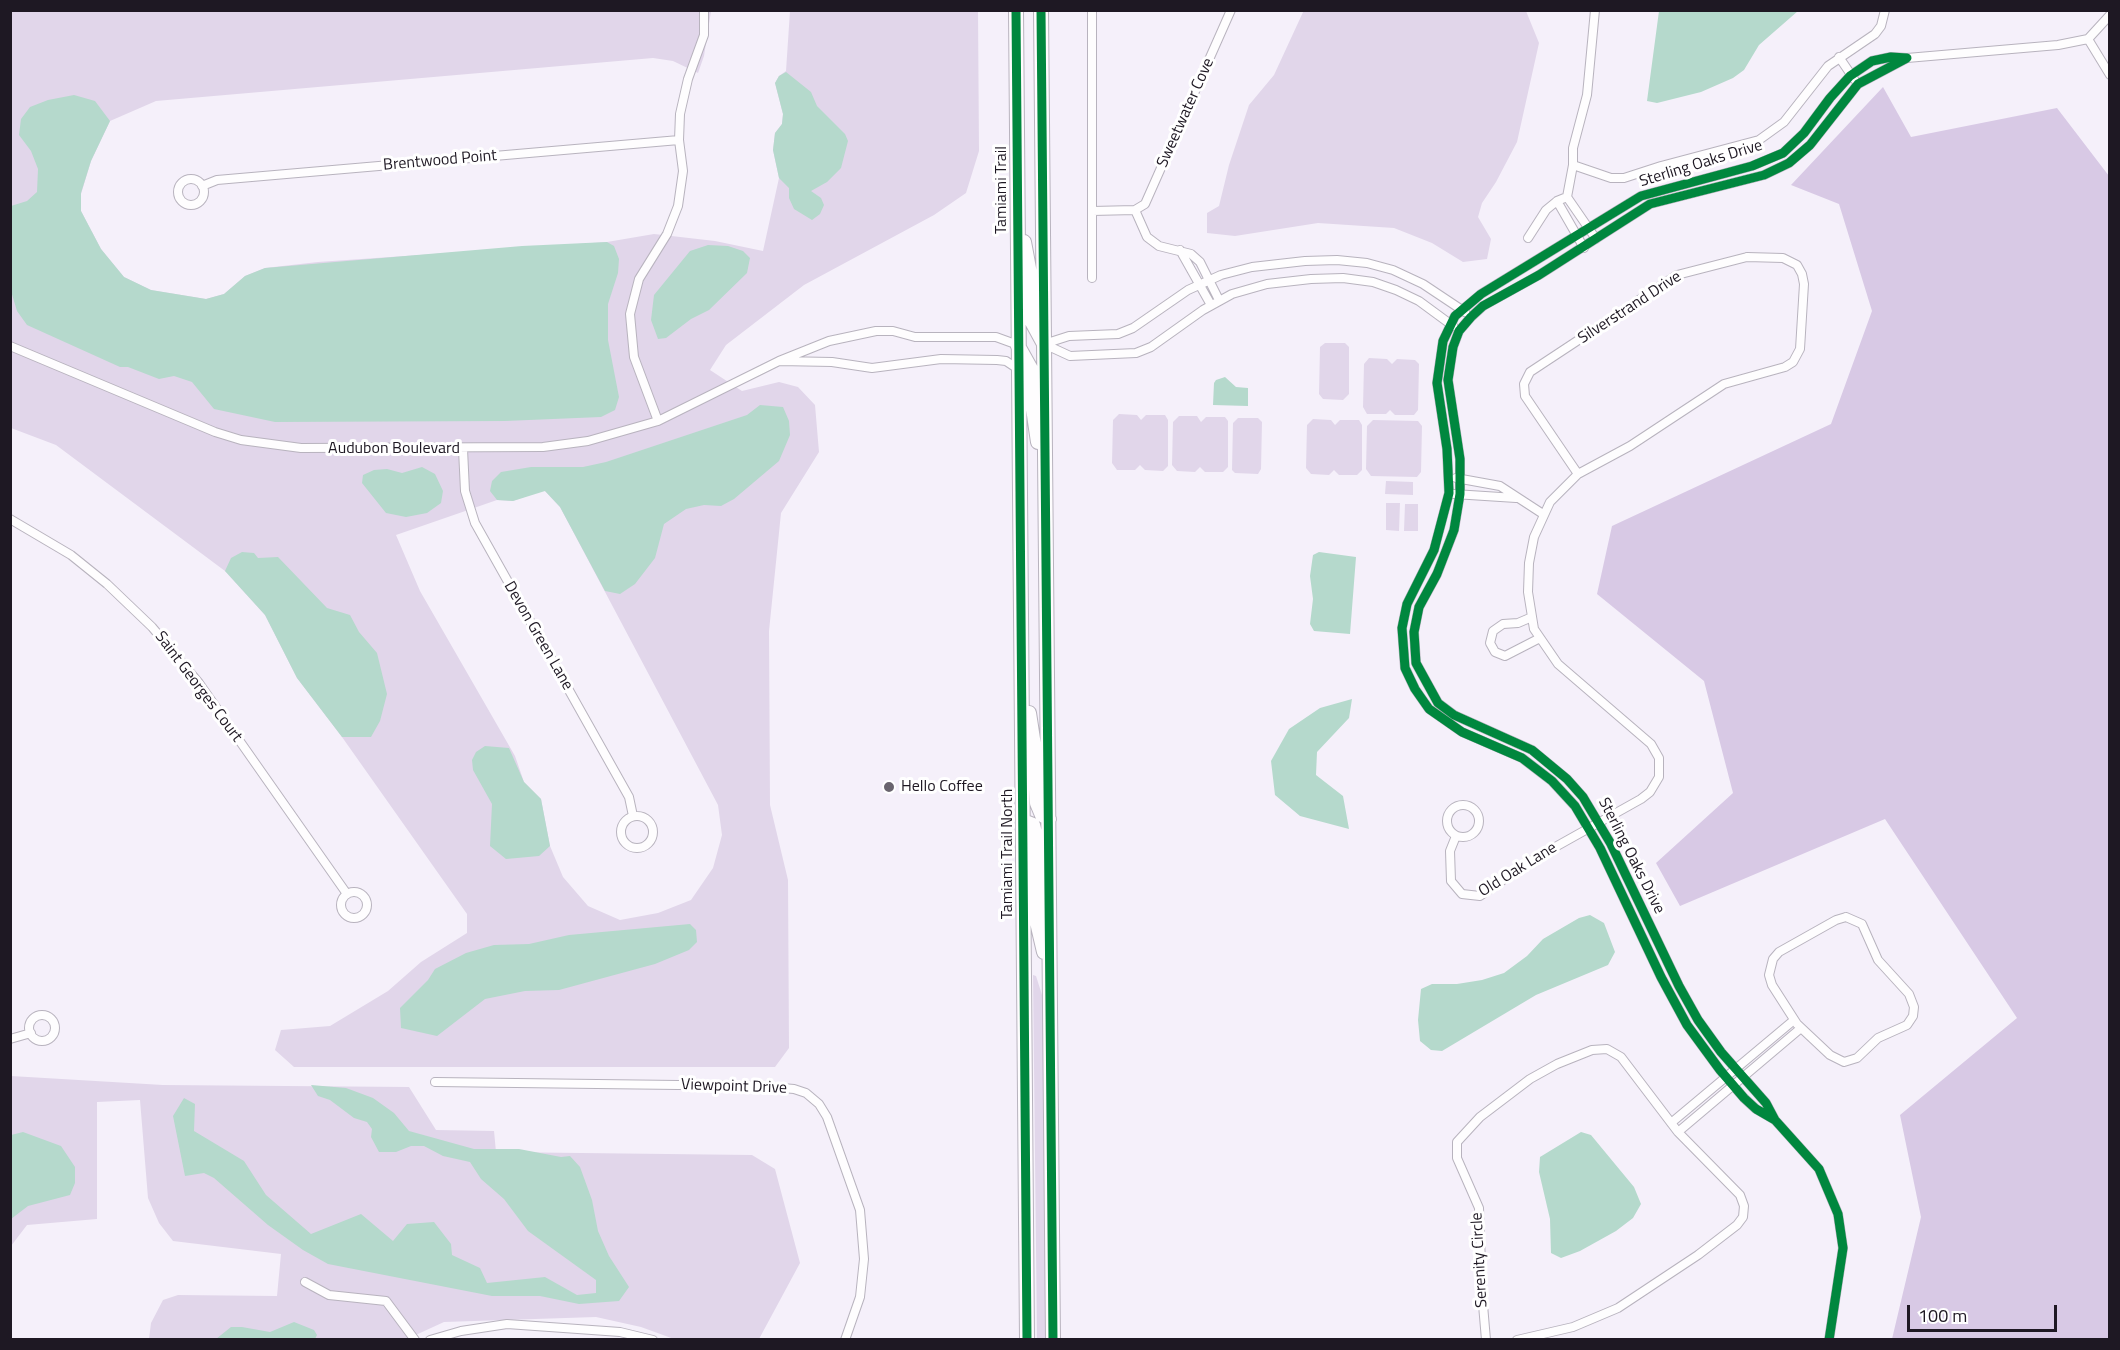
<!DOCTYPE html>
<style>
body{margin:0}
#map{position:relative;width:2120px;height:1350px;overflow:hidden;background:#f5f0fa;font-family:"Titillium Web",sans-serif}
canvas{display:block}
.frame{position:absolute;inset:0;border:12px solid #1e1823;pointer-events:none}
.scale{position:absolute;left:1907px;top:1305px;width:150px;height:27px;box-sizing:border-box;border:3px solid #1e1823;border-top:0;padding-left:8px;font-size:18px;line-height:21px;white-space:nowrap;color:#1e1823;-webkit-text-stroke:4px #fff;paint-order:stroke}
</style>
<div id="map">
<canvas width="2120" height="1350"></canvas>
<div class="frame"></div>
<div class="scale">100 m</div>
</div>
<script>
const context = document.querySelector('canvas').getContext('2d');
context.lineJoin = 'round';
function fill(path, color) {
  context.fillStyle = color;
  context.fill(path, 'evenodd');
}
function shape(rows) {
  const path = new Path2D();
  for (const r of rows) {
    if (r.length === 3) {
      path.moveTo(r[0] + r[2], r[1]);
      path.arc(r[0], r[1], r[2], 0, 2 * Math.PI);
      continue;
    }
    path.moveTo(r[0], r[1]);
    for (let i = 2; i < r.length; i += 2) path.lineTo(r[i], r[i + 1]);
  }
  return path;
}
function stroke(path, color, width, dash) {
  context.strokeStyle = color;
  context.lineWidth = width;
  context.lineCap = dash ? 'butt' : 'round';
  context.setLineDash(dash || []);
  context.stroke(path);
}
function drawText(font, color, halo, rows, align = 'center') {
  context.font = font + ' "Titillium Web",sans-serif';
  context.lineWidth = 6;
  context.setLineDash([]);
  context.textBaseline = 'middle';
  context.strokeStyle = halo;
  context.fillStyle = color;
  for (const [text, x, y, turn = 0] of rows) {
    context.save();
    context.translate(x, y);
    context.rotate((+turn || 0) * Math.PI / 180);
    context.textAlign = isNaN(turn) ? turn : align;
    if (halo) context.strokeText(text, 0, 0);
    context.fillText(text, 0, 0);
    context.restore();
  }
}
const green = shape([
 [1304,10,1526,11,1539,43,1517,142,1496,182,1482,203,1478,217,1491,239,1487,259,1463,262,1432,243,1394,228,1318,223,1235,236,1207,233,1207,213,1219,206,1229,165,1249,105,1274,75],
 [10,11,711,11,704,56,698,73,673,61,653,58,156,101,110,121,91,161,81,194,81,211,101,249,124,277,151,290,206,299,224,294,245,276,265,268,318,262,607,242,654,234,715,241,763,251,779,178,773,150,775,133,782,124,783,114,775,83,779,76,786,71,790,11,978,11,979,151,966,193,934,215,804,285,726,345,710,370,742,391,779,382,798,387,815,405,819,452,781,513,769,631,770,805,788,880,789,1048,775,1067,294,1067,275,1050,281,1030,330,1026,388,991,421,962,467,933,467,914,342,737,297,678,265,615,225,571,56,445,11,428],
 [544,490,560,507,718,805,722,835,713,868,691,900,658,913,620,920,588,906,563,877,550,846,541,799,524,782,515,756,420,591,396,535,497,500,513,501],
 [1325,343,1345,343,1349,347,1349,394,1343,400,1323,399,1319,394,1320,347],
 [1369,358,1387,359,1392,364,1397,359,1415,360,1419,364,1418,410,1414,415,1395,415,1390,410,1386,414,1367,414,1363,407,1364,364],
 [1119,414,1137,415,1141,420,1146,415,1165,415,1168,420,1168,466,1163,471,1145,470,1140,465,1135,470,1117,470,1112,463,1113,420],
 [1179,416,1197,416,1201,422,1206,417,1225,417,1228,421,1228,467,1223,472,1205,472,1200,467,1195,472,1177,471,1172,465,1173,422],
 [1238,418,1258,418,1262,422,1261,469,1258,474,1235,473,1232,470,1233,423],
 [1313,419,1331,420,1335,425,1340,420,1359,420,1362,425,1362,470,1357,475,1339,475,1334,470,1329,475,1311,474,1306,468,1307,425],
 [1373,420,1418,421,1422,426,1421,472,1417,477,1371,476,1366,469,1367,426],
 [1386,481,1413,482,1413,495,1385,494],
 [1386,503,1400,503,1399,531,1386,530],
 [1405,504,1418,504,1418,531,1404,531],
 [1033,975,1036,976,1043,998,1046,1340,1037,1339],
 [11,1076,163,1085,409,1087,436,1130,494,1131,496,1152,752,1155,775,1169,800,1263,759,1339,674,1339,641,1327,596,1317,444,1322,407,1339,149,1339,151,1323,163,1300,178,1295,277,1296,281,1254,173,1241,159,1223,148,1198,140,1100,97,1102,97,1219,27,1225,11,1246]
]);
const forest = shape([
 [1883,87,1911,137,2057,108,2109,176,2109,1339,1892,1339,1921,1217,1900,1115,2017,1018,1885,819,1680,906,1656,863,1733,793,1704,681,1597,594,1612,526,1831,424,1872,311,1839,204,1791,185]
]);
const water = shape([
 [1659,11,1659,10,1798,11,1759,45,1744,70,1733,78,1701,92,1657,103,1647,101],
 [786,72,811,92,817,106,845,134,848,141,841,168,827,182,811,191,821,198,824,205,820,214,812,220,794,209,789,198,789,188,779,178,773,150,775,133,782,124,783,114,775,83,779,76],
 [74,95,95,101,110,121,91,161,81,193,81,211,101,249,124,277,151,290,206,299,224,294,245,276,265,268,522,246,607,242,614,246,619,259,618,273,608,304,608,340,619,397,615,410,601,417,505,421,275,422,214,409,192,382,174,376,159,379,128,367,120,367,27,325,17,311,11,291,11,206,27,201,37,192,38,169,31,151,19,135,21,119,30,107,48,100],
 [708,245,728,246,743,251,750,258,747,273,709,310,691,319,666,338,658,339,651,320,654,295,690,251],
 [1225,377,1236,387,1248,388,1248,406,1213,405,1214,383,1216,380],
 [760,405,783,407,789,421,790,435,779,461,734,499,721,506,704,505,686,509,664,524,655,558,635,584,620,594,605,591,560,507,545,491,513,501,497,500,490,491,492,481,501,472,531,467,583,467,606,462,747,415],
 [422,467,435,474,443,491,441,503,427,513,406,517,386,513,362,483,363,475,374,470,387,469,402,473],
 [242,552,254,553,258,558,278,557,327,608,350,615,359,632,377,653,387,694,380,721,371,737,342,737,297,678,265,615,225,571,231,558],
 [1319,552,1356,557,1350,634,1314,631,1310,624,1313,599,1310,576,1313,555],
 [1352,699,1349,718,1317,752,1316,775,1343,796,1349,829,1300,816,1275,795,1271,761,1289,729,1320,708],
 [485,746,509,748,524,782,541,799,550,846,539,856,506,859,490,846,492,804,473,770,472,760,476,752],
 [1590,915,1604,923,1615,952,1608,965,1536,995,1442,1051,1431,1050,1420,1041,1418,1020,1421,989,1432,984,1457,984,1482,980,1504,973,1527,956,1543,939,1579,918],
 [690,924,696,930,697,942,689,950,655,964,559,990,525,991,485,999,437,1036,401,1028,400,1008,428,980,435,969,466,953,494,945,529,944,569,935],
 [311,1085,346,1088,373,1098,394,1113,409,1131,474,1149,519,1149,561,1157,570,1156,580,1167,592,1200,598,1231,609,1256,629,1287,619,1301,579,1304,540,1296,492,1296,328,1264,303,1250,268,1225,214,1178,204,1173,185,1176,173,1116,184,1098,195,1104,194,1131,244,1161,266,1195,311,1234,361,1214,393,1241,407,1224,434,1222,451,1244,452,1255,480,1268,487,1283,545,1277,577,1295,596,1293,596,1280,528,1231,504,1199,481,1179,470,1162,443,1156,424,1146,411,1146,396,1152,379,1152,371,1137,372,1129,367,1122,354,1118,330,1100,318,1096],
 [23,1132,61,1146,75,1167,75,1183,70,1195,28,1206,11,1219,11,1135],
 [1581,1132,1591,1135,1634,1187,1641,1204,1633,1218,1616,1231,1580,1251,1561,1258,1551,1253,1550,1219,1539,1172,1540,1157],
 [294,1322,314,1330,317,1335,315,1339,216,1339,231,1327,242,1327,270,1332]
]);
const street = shape([
 [1595,10,1587,95,1573,148,1573,165,1567,197,1596,239],
 [2110,15,2088,39,2110,75],
 [1839,57,1854,79],
 [1907,58,2058,45,2088,39],
 [1573,165,1611,178,1624,178,1661,166,1759,140,1784,122,1828,66,1875,34,1881,26,1885,10],
 [191,192,13],
 [202,186,217,180,679,140],
 [1557,201,1584,248],
 [1135,210,1147,237,1159,246,1191,254,1200,262,1219,300],
 [1092,211,1135,210,1145,204,1231,10],
 [1528,238,1546,210,1557,201,1567,197],
 [1180,250,1211,305],
 [1747,257,1783,258,1797,265,1802,274,1804,284,1800,349,1793,362,1785,367,1724,384,1630,446,1578,474,1525,396,1524,384,1530,372,1677,275,1747,257],
 [1092,278,1092,10],
 [1044,344,1069,336,1118,334,1133,328,1188,290,1221,275,1252,267,1305,261,1337,260,1367,263,1393,270,1423,284,1465,312],
 [1044,344,1070,356,1136,353,1151,347,1203,310,1232,294,1267,284,1311,279,1343,278,1373,282,1396,290,1419,301,1453,326],
 [1018,345,996,337,915,337,893,331,876,331,829,341,779,361,832,362,872,368,941,359,997,360,1006,361,1018,369],
 [10,346,215,432,241,440,301,448,543,447,588,441,658,421,779,361],
 [658,421,634,357,630,314,639,279,667,234,678,206,683,171,679,140,680,114,688,79,704,35,704,10],
 [463,449,465,491,475,523,629,797,633,816],
 [1456,478,1500,486,1543,514],
 [1454,494,1516,498],
 [10,519,71,555,107,584,152,627,199,683,347,894],
 [1532,617,1518,623,1503,624,1493,631,1490,643,1495,652,1505,656,1540,638],
 [1463,821,16],
 [637,832,16],
 [1456,836,1450,851,1451,881,1462,894,1480,896,1532,860,1641,799,1650,792,1659,777,1659,758,1651,744,1558,664,1534,629,1528,592,1529,563,1534,537,1550,502,1578,474],
 [354,905,13],
 [1846,917,1862,924,1878,960,1909,994,1914,1007,1913,1016,1907,1025,1878,1038,1857,1058,1844,1062,1830,1055,1797,1024,1772,985,1769,975,1773,959,1779,952,1836,920,1846,917],
 [42,1028,13],
 [10,1039,31,1033],
 [435,1082,759,1086,794,1089,806,1093,819,1104,827,1117,860,1210,864,1259,860,1297,845,1340],
 [1775,1120,1756,1109,1744,1098,1720,1070,1687,1025,1661,977,1600,848,1575,806,1552,781,1522,758,1462,732,1429,709,1415,689,1405,668,1402,628,1407,604,1434,550,1449,493,1447,449,1437,383,1443,341,1455,316,1481,294,1641,196,1752,166,1783,153,1804,133,1830,98,1850,76,1872,61,1891,57,1907,58,1858,84,1810,145,1789,163,1764,175,1650,204,1539,275,1483,306,1471,317,1459,331,1453,347,1448,380,1460,459,1460,494,1454,530,1437,574,1419,607,1414,632,1416,663,1438,703,1454,715,1532,750,1567,779,1583,797,1611,844,1679,986,1698,1020,1721,1052,1766,1103,1775,1120,1819,1169,1838,1214,1843,1248,1829,1340],
 [1671,1123,1794,1020],
 [1678,1132,1801,1028],
 [305,1282,329,1295,386,1301,415,1340],
 [430,1340,461,1331,507,1324,620,1332,653,1340],
 [1486,1340,1482,1293,1479,1208,1457,1158,1457,1142,1480,1117,1530,1079,1557,1064,1592,1050,1607,1049,1621,1057,1678,1132,1740,1195,1744,1206,1743,1217,1737,1225,1698,1255,1618,1308,1573,1327,1517,1340]
]);
const primary = shape([
 [1016,10,1027,1340],
 [1041,10,1053,1340],
 [1024,242,1031,279,1032,322,1044,344],
 [1018,346,1032,371,1032,401,1038,442],
 [1029,713,1035,752,1037,803,1042,815,1049,819],
 [1023,821,1033,825,1036,837,1037,922,1044,952]
]);
const cycleway = shape([
 [1016,10,1027,1340],
 [1041,10,1053,1340],
 [1775,1120,1756,1109,1744,1098,1720,1070,1687,1025,1661,977,1600,848,1575,806,1552,781,1522,758,1462,732,1429,709,1415,689,1405,668,1402,628,1407,604,1434,550,1449,493,1447,449,1437,383,1443,341,1455,316,1481,294,1641,196,1752,166,1783,153,1804,133,1830,98,1850,76,1872,61,1891,57,1907,58,1858,84,1810,145,1789,163,1764,175,1650,204,1539,275,1483,306,1471,317,1459,331,1453,347,1448,380,1460,459,1460,494,1454,530,1437,574,1419,607,1414,632,1416,663,1438,703,1454,715,1532,750,1567,779,1583,797,1611,844,1679,986,1698,1020,1721,1052,1766,1103,1775,1120,1819,1169,1838,1214,1843,1248,1829,1340]
]);
const markers = [
 [889,787,6,"#69646e"]
];
const streetNames = [
 ["Sweetwater Cove",1186,113,-66],
 ["Brentwood Point",440,161,-5],
 ["Sterling Oaks Drive",1701,164,-17],
 ["Tamiami Trail",1002,190,-90],
 ["Silverstrand Drive",1630,308,-33],
 ["Audubon Boulevard",394,449],
 ["Devon Green Lane",538,636,60],
 ["Saint Georges Court",198,687,53],
 ["Tamiami Trail North",1008,854,-90],
 ["Sterling Oaks Drive",1631,856,63],
 ["Old Oak Lane",1518,870,-32],
 ["Viewpoint Drive",734,1087,2],
 ["Serenity Circle",1480,1260,-93]
];
const poiNames = [
 ["Hello Coffee",901,787]
];
fill(green, '#e1d6ea');
fill(forest, '#d8c9e5');
fill(water, '#b5d9cc');
stroke(street, '#b8b3be', 10);
stroke(primary, '#b8b3be', 16);
stroke(street, '#fefdfe', 8);
stroke(primary, '#fefdfe', 14);
stroke(cycleway, '#00873e', 9);
for (const [x, y, r, color] of markers) {
  const dot = new Path2D();
  dot.arc(x, y, r, 0, 2 * Math.PI);
  context.fillStyle = color;
  context.fill(dot);
  stroke(dot, '#fff', 2);
}
drawText('16px', '#1e1823', '#fff', streetNames);
drawText('16px', '#1e1823', '#fff', poiNames, 'left');
</script>
